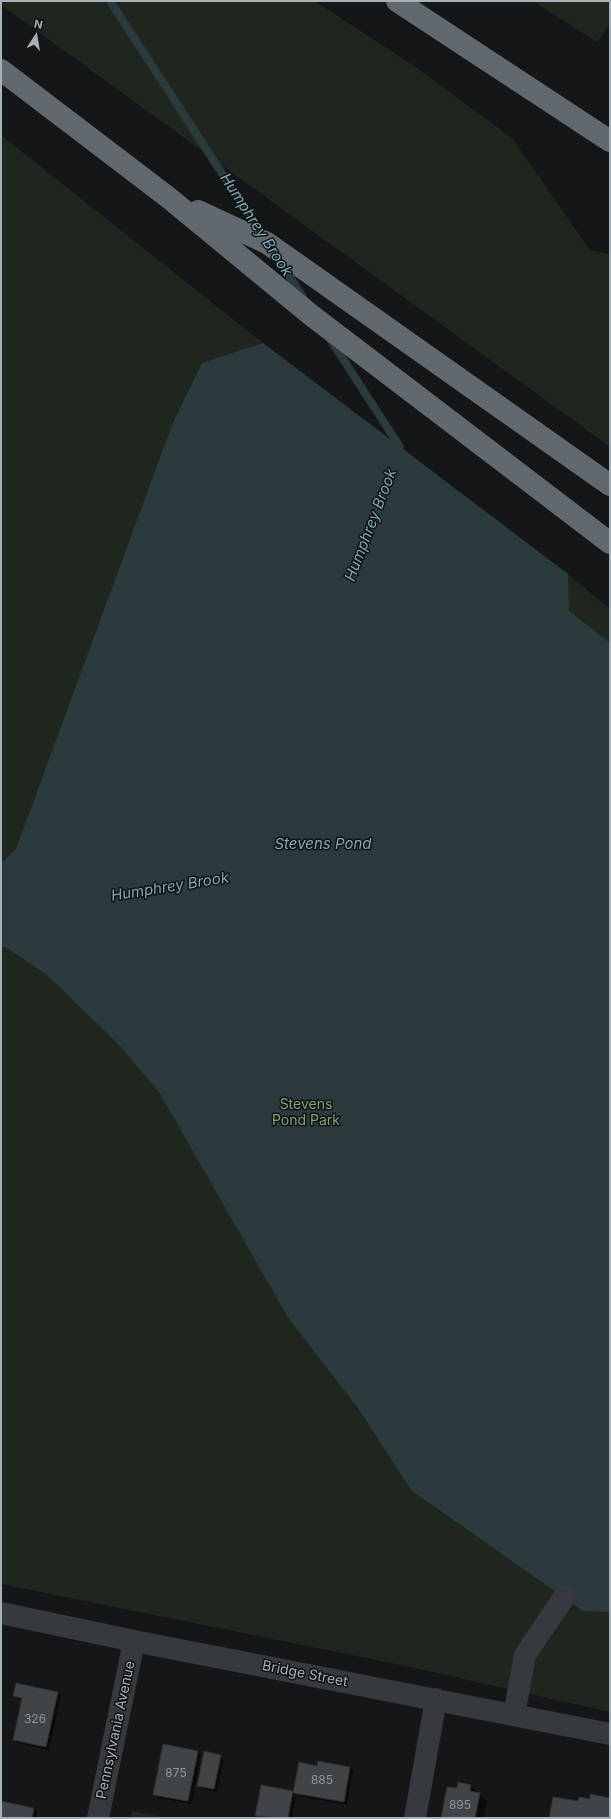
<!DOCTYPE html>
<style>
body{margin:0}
#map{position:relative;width:611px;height:1819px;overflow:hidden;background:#151617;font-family:Inter,sans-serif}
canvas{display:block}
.frame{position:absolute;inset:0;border:2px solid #a6b1b8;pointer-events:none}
.north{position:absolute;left:16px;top:16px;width:40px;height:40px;-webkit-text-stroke:3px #101112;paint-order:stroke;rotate:12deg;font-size:11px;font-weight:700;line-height:16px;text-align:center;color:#a6b1b8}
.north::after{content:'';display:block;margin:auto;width:14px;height:18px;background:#a6b1b8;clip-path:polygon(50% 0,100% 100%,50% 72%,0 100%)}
</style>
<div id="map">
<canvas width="611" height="1819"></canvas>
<div class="frame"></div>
<div class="north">N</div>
</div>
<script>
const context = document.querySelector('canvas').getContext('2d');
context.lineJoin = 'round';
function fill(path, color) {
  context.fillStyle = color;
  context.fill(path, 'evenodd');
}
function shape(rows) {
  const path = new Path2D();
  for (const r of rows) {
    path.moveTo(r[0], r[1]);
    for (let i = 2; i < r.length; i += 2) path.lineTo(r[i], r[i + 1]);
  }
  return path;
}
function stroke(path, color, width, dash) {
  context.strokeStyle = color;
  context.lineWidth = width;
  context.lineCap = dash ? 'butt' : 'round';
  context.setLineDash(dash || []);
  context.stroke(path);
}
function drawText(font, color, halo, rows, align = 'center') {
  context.font = font + ' Inter,sans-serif';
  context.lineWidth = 3;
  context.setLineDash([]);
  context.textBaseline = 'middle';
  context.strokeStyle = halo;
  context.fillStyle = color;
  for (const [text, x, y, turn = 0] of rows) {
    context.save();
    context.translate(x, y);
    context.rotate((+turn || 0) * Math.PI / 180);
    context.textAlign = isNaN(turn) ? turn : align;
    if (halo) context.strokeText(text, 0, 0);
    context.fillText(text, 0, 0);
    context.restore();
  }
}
const green = shape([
 [1,1,315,1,417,68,512,138,590,250,610,254,610,447,1,5],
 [533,1,610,1,610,24,597,42],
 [1,135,263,343,568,574,610,609,610,1712,410,1667,1,1584],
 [132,1811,169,1818,130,1818]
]);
const water = shape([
 [263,343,568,574,569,611,610,643,610,1612,583,1611,411,1490,360,1411,287,1316,159,1092,120,1046,47,975,7,948,1,946,1,863,16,849,172,425,202,363]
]);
const shadow = shape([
 [58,1692,61,1696,49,1750,17,1743,14,1739,22,1700,14,1695],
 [198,1752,201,1756,192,1804,158,1798,154,1794],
 [220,1756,224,1760,217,1792,202,1789,198,1785],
 [299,1763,318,1767,350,1767,353,1771,347,1805,298,1796,296,1795,292,1818,258,1818,256,1816,292,1792,294,1794],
 [471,1786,487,1801,484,1818,442,1818,458,1790],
 [1,1802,34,1808,37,1812,36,1818,1,1818]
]);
const stream = shape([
 [110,1,262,235],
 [279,260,304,299],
 [330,339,400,447,397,456]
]);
const building = shape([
 [16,1683,58,1692,46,1747,13,1740,22,1698,13,1696,16,1683],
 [163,1744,198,1751,188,1801,153,1795,163,1744],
 [204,1751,221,1755,214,1789,197,1786,204,1751],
 [318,1761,350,1767,344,1802,293,1793,299,1762,317,1766,318,1761],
 [458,1782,471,1785,470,1791,480,1793,475,1818,441,1818,447,1787,457,1788,458,1782],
 [261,1785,293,1791,288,1818,255,1816,261,1785],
 [590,1794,610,1798,610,1818,549,1818,553,1797,578,1801,579,1797,590,1799,590,1794],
 [1,1801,34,1808,32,1818,1,1818,1,1801]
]);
const minor = shape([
 [1,1613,134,1641,610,1734],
 [514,1715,525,1655,564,1597],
 [98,1818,134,1641],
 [415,1818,436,1699]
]);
const highway = shape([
 [397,1,610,141],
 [1,70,169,198,311,315,610,543],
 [198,211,267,243,610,485]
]);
const numberNames = [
 ["326",35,1719],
 ["875",176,1773],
 ["885",322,1780],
 ["895",460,1805]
];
const parkNames = [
 ["Stevens",306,1105],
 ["Pond Park",306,1121]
];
const streetNames = [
 ["Bridge Street",305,1674,11],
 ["Pennsylvania Avenue",116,1730,-78]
];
const waterNames = [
 ["Humphrey Brook",256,225,57],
 ["Humphrey Brook",371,525,-69],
 ["Stevens Pond",323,844],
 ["Humphrey Brook",170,887,-9]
];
fill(green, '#1e261d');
fill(water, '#2b3a3c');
fill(shadow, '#0007');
stroke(stream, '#2b3a3c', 8);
fill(building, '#414447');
stroke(building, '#2f3033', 1);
stroke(minor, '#36393d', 22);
stroke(highway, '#62696e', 22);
drawText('12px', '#8d969c', null, numberNames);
drawText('14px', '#86a47c', '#101112', parkNames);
drawText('14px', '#a6b1b8', '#101112', streetNames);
drawText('italic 15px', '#7cacb5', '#101112', waterNames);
</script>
